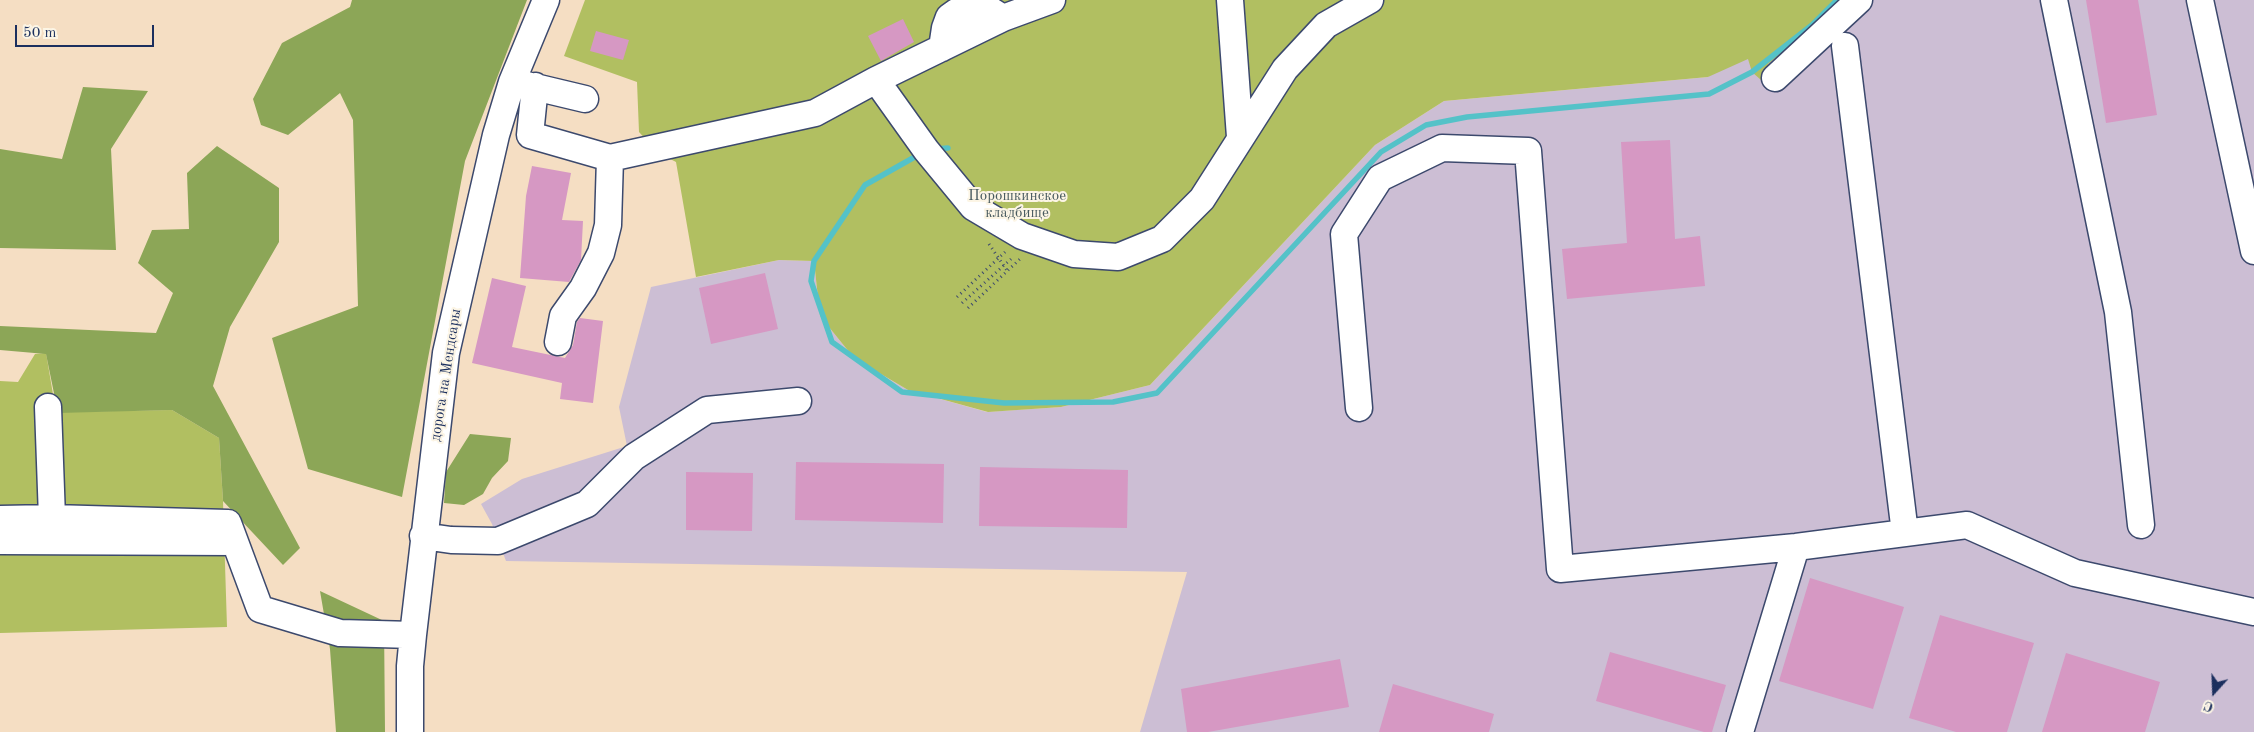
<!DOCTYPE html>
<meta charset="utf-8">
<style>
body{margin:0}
#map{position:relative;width:2254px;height:732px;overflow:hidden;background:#f5dec3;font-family:"Old Standard TT",serif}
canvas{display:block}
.north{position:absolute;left:2189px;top:667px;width:50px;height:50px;-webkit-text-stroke:4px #fcf5e5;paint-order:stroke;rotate:200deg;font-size:14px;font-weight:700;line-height:20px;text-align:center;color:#1b2f5e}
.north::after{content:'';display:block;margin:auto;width:18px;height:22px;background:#1b2f5e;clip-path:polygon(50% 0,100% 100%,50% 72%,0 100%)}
.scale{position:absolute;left:15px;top:25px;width:139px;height:22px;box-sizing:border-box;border:2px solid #1b2f5e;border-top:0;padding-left:6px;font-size:15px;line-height:18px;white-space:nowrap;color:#1b2f5e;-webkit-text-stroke:4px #fcf5e5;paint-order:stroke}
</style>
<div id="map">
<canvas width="2254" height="732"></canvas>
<div class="north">С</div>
<div class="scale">50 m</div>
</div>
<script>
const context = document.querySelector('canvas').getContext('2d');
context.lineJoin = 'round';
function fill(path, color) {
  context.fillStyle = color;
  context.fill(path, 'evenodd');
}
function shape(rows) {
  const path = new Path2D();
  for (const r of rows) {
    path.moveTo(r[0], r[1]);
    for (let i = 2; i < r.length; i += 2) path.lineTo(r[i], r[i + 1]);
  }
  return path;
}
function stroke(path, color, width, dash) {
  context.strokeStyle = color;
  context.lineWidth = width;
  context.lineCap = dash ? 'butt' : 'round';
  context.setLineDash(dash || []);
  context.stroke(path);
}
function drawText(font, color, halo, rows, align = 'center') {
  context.font = font + ' "Old Standard TT",serif';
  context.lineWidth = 4;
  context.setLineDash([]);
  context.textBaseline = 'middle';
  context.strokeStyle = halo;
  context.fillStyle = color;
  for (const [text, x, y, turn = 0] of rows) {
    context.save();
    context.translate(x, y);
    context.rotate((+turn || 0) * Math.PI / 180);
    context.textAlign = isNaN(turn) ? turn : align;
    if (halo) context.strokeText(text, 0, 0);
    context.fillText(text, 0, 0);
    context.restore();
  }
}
const industrial = shape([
 [1822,0,2254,0,2254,732,1140,732,1187,572,506,561,492,524,481,504,522,479,627,446,619,407,651,287,779,260,814,261,820,316,854,358,908,390,987,412,1061,407,1150,385,1375,145,1444,101,1708,77]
]);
const green = shape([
 [585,0,1840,0,1813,28,1768,64,1767,73,1761,80,1752,72,1748,59,1708,77,1444,101,1375,145,1150,385,1061,407,988,412,908,390,854,358,820,316,814,261,779,260,696,277,676,162,651,149,649,143,639,132,637,82,564,56],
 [46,353,56,412,172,410,219,438,223,501,227,627,0,633,0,381,18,382,35,354]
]);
const forest = shape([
 [352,0,527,0,465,161,402,497,308,469,272,338,358,306,353,120,340,93,288,135,261,125,253,99,282,43,350,7],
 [83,87,148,91,111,149,116,250,0,248,0,149,62,159],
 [217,146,279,188,279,242,230,327,213,386,300,548,283,565,223,501,219,438,172,410,58,413,46,354,0,350,0,326,156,333,173,293,138,263,152,230,189,229,187,173],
 [470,434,511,438,508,461,492,478,483,494,464,505,444,503,446,472],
 [320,591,384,621,385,732,336,732,330,649]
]);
const stream = shape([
 [935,149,948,148],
 [920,154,865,185,814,261,811,281,832,342,902,392,1004,403,1113,402,1157,393,1381,152,1426,125,1467,117,1709,94,1752,72,1812,25,1837,0]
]);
const building = shape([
 [2086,0,2138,0,2157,115,2106,123],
 [903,19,914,42,881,61,868,36],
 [596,31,629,40,623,60,590,51],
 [1670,140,1675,239,1700,236,1705,286,1567,299,1562,249,1627,243,1621,142],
 [532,166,571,173,562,220,583,221,581,260,569,282,520,278,526,196],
 [765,273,778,329,711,344,699,288],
 [492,278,526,286,512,347,565,358,573,345,577,322,580,318,603,321,593,403,560,399,562,383,472,363],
 [796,462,944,464,943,523,795,520],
 [980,467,1128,470,1127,528,979,526],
 [686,472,753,473,752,531,686,530],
 [1810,578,1904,607,1873,709,1779,681],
 [1940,615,2034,643,2007,732,1956,732,1909,718],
 [1610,652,1726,685,1712,732,1704,732,1596,701],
 [2066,653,2160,682,2145,732,2042,732],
 [1340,659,1349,707,1208,732,1187,732,1181,689],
 [1393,684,1494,714,1489,732,1379,732]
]);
const path = shape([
 [989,244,1008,272],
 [957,297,1005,252],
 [962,303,1011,259],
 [968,308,1020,259]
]);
const minor = shape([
 [1230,0,1240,137],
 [2054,0,2118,312,2141,525],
 [2200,0,2254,251],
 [1845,46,1905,533],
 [942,48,945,28,949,17,956,12,968,8,987,8,1003,18],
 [1775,78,1859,0],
 [876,80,926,150,973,207,1022,236,1074,254,1118,257,1162,239,1202,199,1285,69,1326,25,1370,0],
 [518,83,585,99],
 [535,86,530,135,610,158,815,113,876,80,1003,18,1052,0],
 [558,342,563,316,583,288,601,253,608,225,610,158],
 [48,407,52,518],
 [1359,408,1344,234,1380,178,1442,148,1528,151,1560,569,1796,547,1967,525,2075,573,2254,612],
 [0,519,52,518,228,523,260,609,340,633,413,635],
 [423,536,451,540,498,541,587,504,634,457,707,410,798,401],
 [0,541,235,542],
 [410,732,410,666,413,635,446,353,496,135,512,82,546,0],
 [1740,732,1796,547]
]);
const parkNames = [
 ["Порошкинское",1017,196],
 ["кладбище",1017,213]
];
const streetNames = [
 ["дорога на Мендсары",446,375,-81]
];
fill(industrial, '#ccbed4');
fill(green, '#b1bf61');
fill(forest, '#8ca657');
stroke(stream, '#54c2c8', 5.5);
fill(building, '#d698c3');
stroke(minor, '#3c496d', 29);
stroke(path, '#3c496d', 3, [1, 4]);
stroke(minor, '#fff', 26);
drawText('15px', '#485a5f', '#fcf5e5', parkNames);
drawText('15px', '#1b2f5e', '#fcf5e5', streetNames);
</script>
